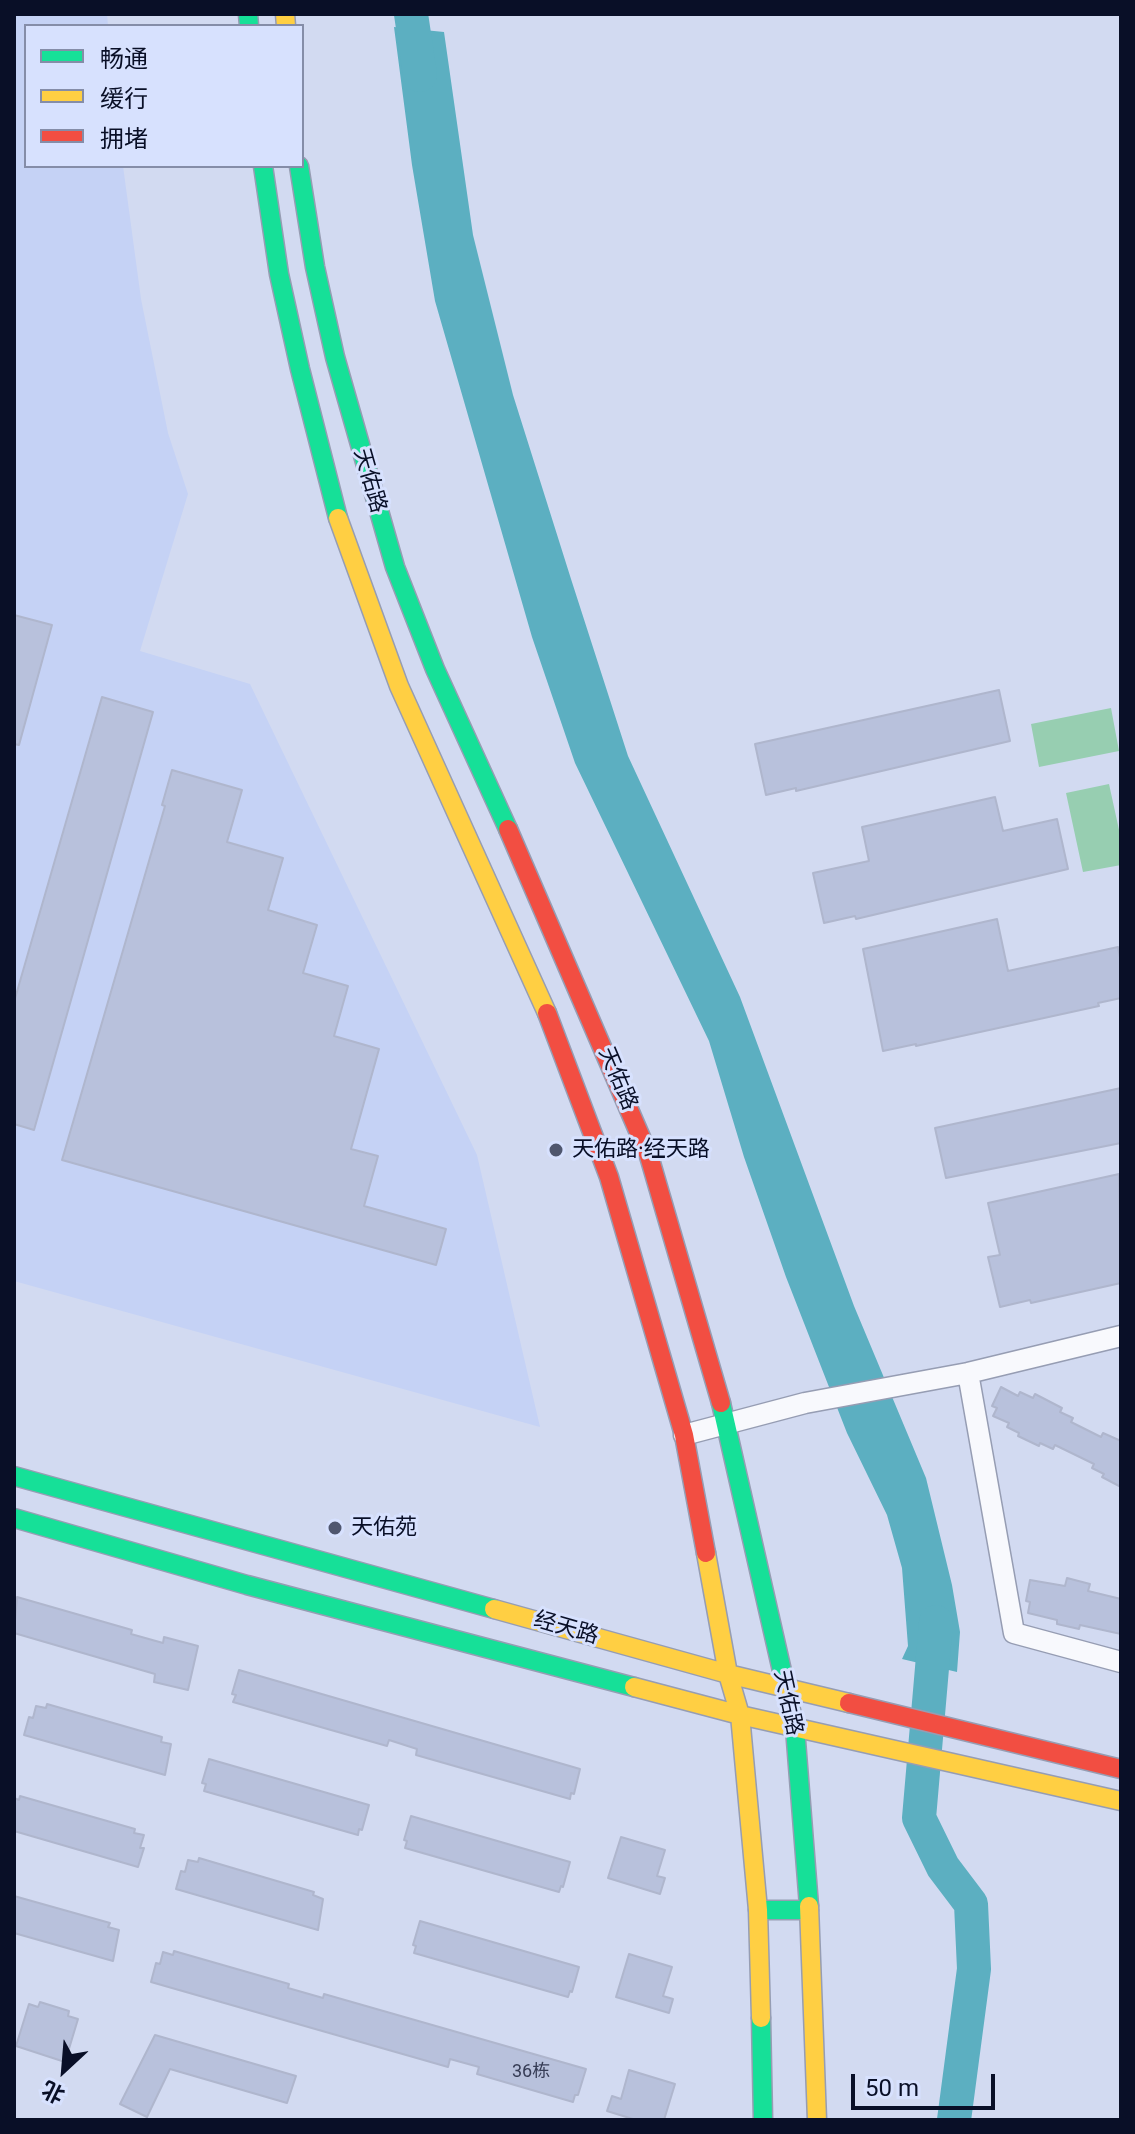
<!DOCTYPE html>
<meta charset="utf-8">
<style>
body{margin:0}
#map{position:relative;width:1135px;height:2134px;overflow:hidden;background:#d2daf1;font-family:Roboto,"Noto Sans SC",sans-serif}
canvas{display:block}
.frame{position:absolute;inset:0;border:16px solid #090f27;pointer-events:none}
.legend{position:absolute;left:24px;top:24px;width:280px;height:144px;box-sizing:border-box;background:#d7e1fe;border:2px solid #858da8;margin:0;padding:10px 14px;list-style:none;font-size:24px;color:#090f27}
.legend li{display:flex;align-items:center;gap:16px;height:40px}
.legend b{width:40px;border:2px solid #858da8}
.north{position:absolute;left:24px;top:2030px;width:80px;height:80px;-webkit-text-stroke:6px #d7e1fe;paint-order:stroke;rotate:206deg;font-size:22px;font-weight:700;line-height:32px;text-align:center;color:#090f27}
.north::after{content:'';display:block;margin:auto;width:28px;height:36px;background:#090f27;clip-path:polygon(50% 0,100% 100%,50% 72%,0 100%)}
.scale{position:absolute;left:851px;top:2074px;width:144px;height:36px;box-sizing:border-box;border:4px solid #090f27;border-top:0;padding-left:10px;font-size:24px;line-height:28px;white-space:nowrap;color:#090f27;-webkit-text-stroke:6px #d7e1fe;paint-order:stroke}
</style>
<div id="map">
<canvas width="1135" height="2134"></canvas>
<div class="frame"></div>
<ul class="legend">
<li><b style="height:10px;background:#16e098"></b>畅通</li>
<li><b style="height:10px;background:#ffcf43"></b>缓行</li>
<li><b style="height:10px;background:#f24e42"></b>拥堵</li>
</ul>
<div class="north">北</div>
<div class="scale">50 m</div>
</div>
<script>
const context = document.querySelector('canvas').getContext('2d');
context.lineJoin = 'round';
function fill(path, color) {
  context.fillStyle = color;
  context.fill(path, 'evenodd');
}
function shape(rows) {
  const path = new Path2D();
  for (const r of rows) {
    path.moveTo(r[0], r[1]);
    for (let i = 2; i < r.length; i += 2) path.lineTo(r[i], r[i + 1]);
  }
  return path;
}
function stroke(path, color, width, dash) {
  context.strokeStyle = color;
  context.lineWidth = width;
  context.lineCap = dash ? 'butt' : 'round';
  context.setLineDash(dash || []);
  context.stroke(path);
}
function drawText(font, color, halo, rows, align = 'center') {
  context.font = font + ' Roboto,"Noto Sans SC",sans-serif';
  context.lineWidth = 6;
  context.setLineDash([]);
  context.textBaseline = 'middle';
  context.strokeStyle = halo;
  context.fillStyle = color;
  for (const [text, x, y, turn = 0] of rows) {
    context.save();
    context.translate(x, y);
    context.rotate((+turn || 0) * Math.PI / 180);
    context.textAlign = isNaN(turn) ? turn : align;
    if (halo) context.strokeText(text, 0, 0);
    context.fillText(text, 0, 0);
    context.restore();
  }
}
const built = shape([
 [14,14,107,14,108,26,26,26,26,166,123,166,141,299,168,433,188,494,140,651,250,684,477,1155,540,1427,14,1281]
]);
const green = shape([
 [1111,708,1119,751,1039,767,1031,724],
 [1109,784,1121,839,1121,865,1083,872,1066,793]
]);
const water = shape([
 [394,27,444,32,473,235,513,395,571,579,628,756,740,997,854,1306,926,1478,952,1585,960,1632,957,1672,902,1659,908,1646,902,1568,887,1515,847,1433,786,1277,744,1157,709,1041,575,763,532,637,435,301,412,165]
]);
const river = shape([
 [411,14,420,75],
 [936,1622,919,1818,943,1867,971,1904,974,1969,954,2120]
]);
const building = shape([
 [14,615,52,625,19,745,14,744,14,615],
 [999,690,1010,741,796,791,796,788,766,795,755,744,999,690],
 [102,697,153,712,34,1130,14,1124,14,1002,102,697],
 [172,770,242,790,227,842,283,858,268,910,317,925,303,973,348,986,334,1036,379,1049,351,1149,378,1156,364,1206,446,1229,436,1265,62,1160,165,806,162,805,172,770],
 [995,797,1003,831,1057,819,1068,869,856,919,855,916,824,923,813,873,869,861,862,827,995,797],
 [997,919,1008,971,1118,947,1121,962,1121,998,1098,1003,1099,1006,916,1046,916,1044,883,1051,863,949,997,919],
 [1121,1088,1121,1143,946,1178,935,1128,1121,1088],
 [1119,1174,1121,1283,1031,1303,1030,1300,1000,1307,988,1257,1000,1255,988,1203,1119,1174],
 [1001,1387,1018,1396,1020,1392,1033,1398,1035,1394,1062,1408,1060,1412,1073,1418,1071,1422,1101,1437,1103,1433,1121,1441,1121,1487,1102,1477,1104,1474,1092,1468,1094,1464,1055,1445,1053,1449,1040,1443,1039,1446,1018,1436,1019,1433,1007,1427,1009,1423,993,1416,997,1408,992,1406,1001,1387],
 [1067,1578,1090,1584,1088,1591,1121,1599,1121,1634,1080,1625,1079,1629,1057,1624,1057,1620,1028,1613,1030,1602,1026,1601,1030,1580,1065,1586,1067,1578],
 [17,1597,132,1630,131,1634,163,1643,164,1637,198,1646,188,1690,154,1682,155,1674,14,1633,17,1597],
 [239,1670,580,1769,574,1794,571,1793,570,1799,416,1755,417,1749,389,1740,387,1746,233,1702,236,1695,232,1694,239,1670],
 [47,1704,162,1737,161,1742,171,1744,165,1775,24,1735,29,1717,33,1718,36,1706,46,1708,47,1704],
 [209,1759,369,1805,362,1830,359,1829,358,1835,204,1791,206,1784,202,1783,209,1759],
 [20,1796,135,1829,134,1833,144,1835,140,1848,144,1848,138,1867,14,1831,14,1798,19,1800,20,1796],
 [411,1816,570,1862,563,1887,561,1886,559,1892,405,1848,407,1841,404,1840,411,1816],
 [621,1837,665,1850,657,1876,665,1878,660,1894,608,1878,621,1837],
 [199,1858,314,1892,313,1895,323,1899,318,1930,176,1889,181,1871,185,1872,188,1860,198,1862,199,1858],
 [14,1896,110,1923,108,1927,119,1930,113,1961,14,1933,14,1896],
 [420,1921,579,1967,572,1992,570,1991,568,1997,414,1953,416,1946,413,1945,420,1921],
 [174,1951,289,1984,288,1988,323,1998,324,1994,586,2069,578,2095,575,2095,573,2102,477,2074,479,2067,450,2059,448,2067,151,1982,156,1963,160,1964,163,1952,173,1955,174,1951],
 [629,1954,672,1967,663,1996,673,1999,669,2013,616,1997,629,1954],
 [40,2002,69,2011,68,2016,78,2019,65,2062,16,2046,29,2004,38,2007,40,2002],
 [155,2035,296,2076,287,2103,170,2069,147,2117,120,2104,155,2035],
 [629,2070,675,2084,664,2120,636,2120,607,2111,612,2096,621,2099,629,2070]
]);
const street = shape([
 [968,1373,1014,1633,1121,1662],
 [684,1435,805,1403,968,1373,1121,1336]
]);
const fast = shape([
 [248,14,249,26],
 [263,166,279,274,300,369,338,518],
 [299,166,315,267,335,357,395,567,435,669,508,829],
 [721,1403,795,1728,809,1906],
 [14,1476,494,1609],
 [14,1518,247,1585,634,1687],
 [758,1910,809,1910],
 [761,2018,763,2120]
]);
const slow = shape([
 [285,14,286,26],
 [338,518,399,686,547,1013],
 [706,1553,728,1674,740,1715,758,1910,761,2018],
 [494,1609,728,1674,849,1703],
 [634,1687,740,1715,1121,1801],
 [809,1906,817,2120]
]);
const jam = shape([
 [508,829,649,1156,721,1403],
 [547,1013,609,1177,684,1435,706,1553],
 [849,1703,1121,1769]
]);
const markers = [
 [556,1150,8,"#4f566e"],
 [335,1528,8,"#4f566e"]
];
const numberNames = [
 ["36栋",531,2072]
];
const streetNames = [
 ["天佑路",369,481,74],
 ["天佑路",617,1079,67],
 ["经天路",566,1629,16],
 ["天佑路",787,1703,78]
];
const poiNames = [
 ["天佑路·经天路",572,1150],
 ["天佑苑",351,1528]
];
fill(built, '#c5d2f5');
fill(green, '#97ceb1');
fill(water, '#5cafc1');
stroke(river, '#5cafc1', 34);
fill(building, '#b8c1dc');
stroke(building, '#afb6cd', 2);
stroke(street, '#969db3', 23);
stroke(fast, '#969db3', 21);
stroke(slow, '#969db3', 21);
stroke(jam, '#969db3', 21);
stroke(street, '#f8f9fd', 20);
stroke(fast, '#16e098', 18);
stroke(slow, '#ffcf43', 18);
stroke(jam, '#f24e42', 18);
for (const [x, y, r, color] of markers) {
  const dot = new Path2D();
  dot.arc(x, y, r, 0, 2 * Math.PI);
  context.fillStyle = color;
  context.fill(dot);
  stroke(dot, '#d7e1fe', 3);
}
drawText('18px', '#363c55', null, numberNames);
drawText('22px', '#090f27', '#d7e1fe', streetNames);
drawText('22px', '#090f27', '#d7e1fe', poiNames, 'left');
</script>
